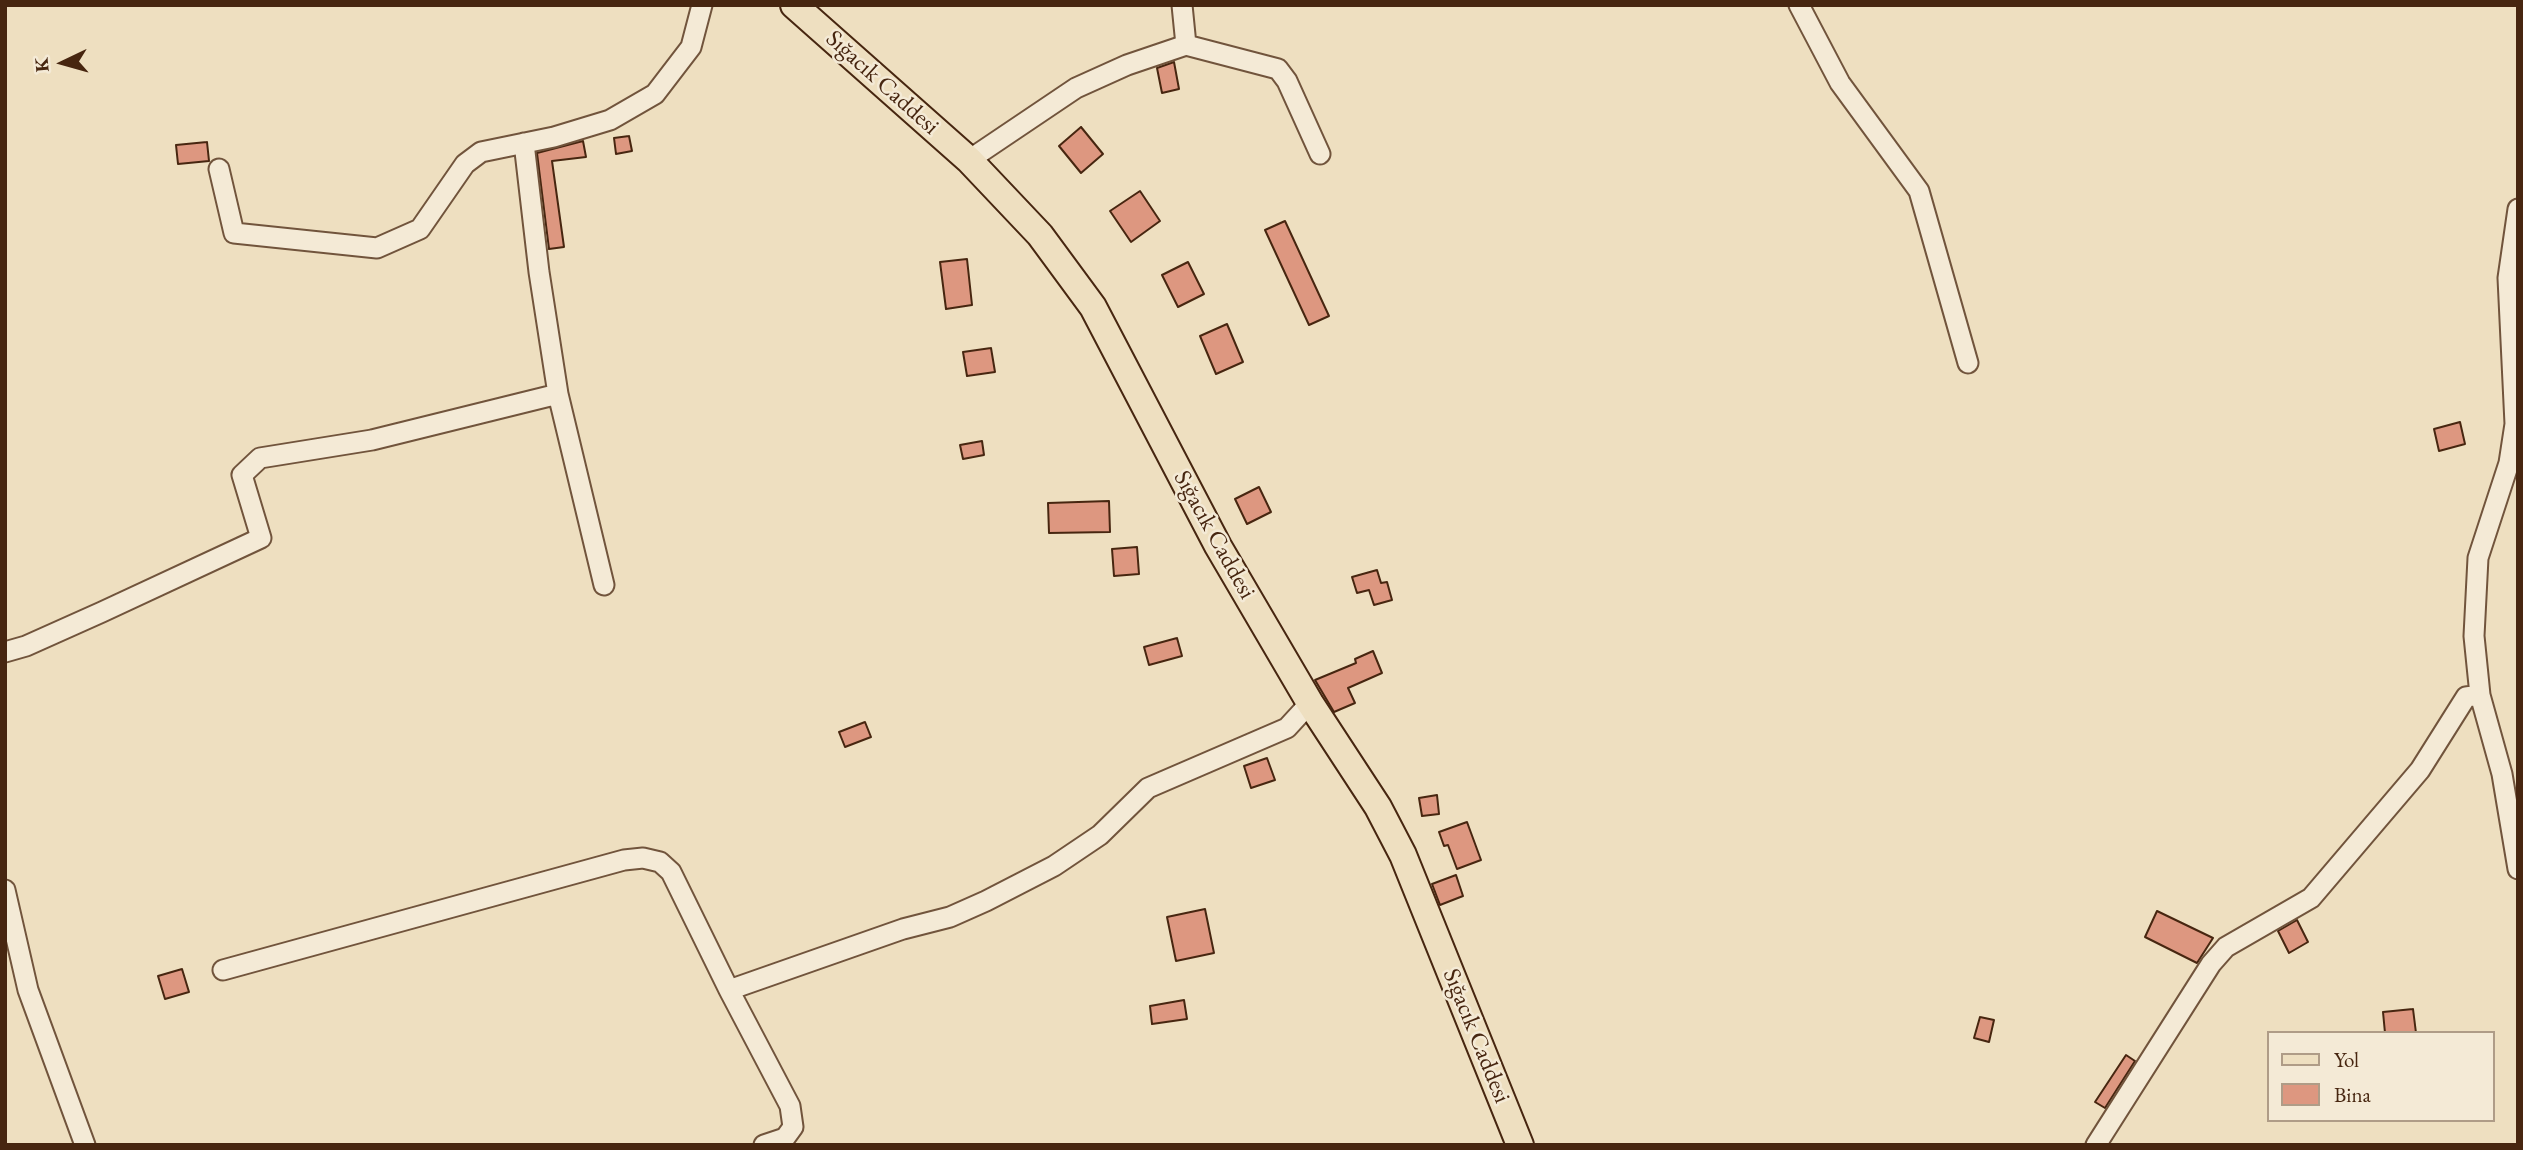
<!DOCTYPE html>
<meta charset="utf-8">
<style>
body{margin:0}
#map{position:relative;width:2523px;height:1150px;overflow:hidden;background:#eedfc0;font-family:"EB Garamond",serif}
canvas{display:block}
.frame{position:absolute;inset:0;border:7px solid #472610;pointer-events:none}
.legend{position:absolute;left:2267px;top:1031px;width:228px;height:91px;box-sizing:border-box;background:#f4ead6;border:2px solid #af9c87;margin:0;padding:9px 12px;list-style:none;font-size:21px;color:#472610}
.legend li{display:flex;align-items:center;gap:14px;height:35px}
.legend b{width:35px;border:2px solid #af9c87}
.north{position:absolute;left:28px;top:28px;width:70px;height:70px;-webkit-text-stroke:5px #f4ead6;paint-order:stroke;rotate:265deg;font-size:19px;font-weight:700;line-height:28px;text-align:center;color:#472610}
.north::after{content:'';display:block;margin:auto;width:24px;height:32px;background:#472610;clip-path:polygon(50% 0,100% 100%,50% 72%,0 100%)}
</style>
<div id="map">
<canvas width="2523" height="1150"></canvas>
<div class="frame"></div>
<ul class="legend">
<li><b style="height:9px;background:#eedfc0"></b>Yol</li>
<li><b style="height:19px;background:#dd9780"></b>Bina</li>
</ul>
<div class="north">K</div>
</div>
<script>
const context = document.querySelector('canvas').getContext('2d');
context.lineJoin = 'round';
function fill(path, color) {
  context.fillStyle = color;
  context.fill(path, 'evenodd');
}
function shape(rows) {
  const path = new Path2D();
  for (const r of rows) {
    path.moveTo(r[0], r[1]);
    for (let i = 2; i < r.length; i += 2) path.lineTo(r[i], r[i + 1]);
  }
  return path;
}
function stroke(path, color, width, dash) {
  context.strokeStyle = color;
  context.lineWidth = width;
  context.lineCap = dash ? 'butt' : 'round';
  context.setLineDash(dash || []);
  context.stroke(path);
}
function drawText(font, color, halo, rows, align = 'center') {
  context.font = font + ' "EB Garamond",serif';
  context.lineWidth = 5;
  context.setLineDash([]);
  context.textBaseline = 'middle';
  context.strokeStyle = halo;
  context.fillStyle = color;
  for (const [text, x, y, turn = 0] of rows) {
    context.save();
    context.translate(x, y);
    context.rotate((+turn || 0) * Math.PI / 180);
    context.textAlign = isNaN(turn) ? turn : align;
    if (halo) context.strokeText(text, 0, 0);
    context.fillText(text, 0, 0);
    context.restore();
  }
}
const building = shape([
 [1174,62,1179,89,1162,93,1157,68,1174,62],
 [1081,127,1103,154,1081,173,1059,146,1081,127],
 [629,136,632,151,616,154,614,138,629,136],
 [583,141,586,157,552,161,564,247,549,249,537,153,583,141],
 [207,142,209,161,178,164,176,145,207,142],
 [1140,191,1160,221,1131,242,1110,211,1140,191],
 [1285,221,1329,316,1309,325,1265,230,1285,221],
 [967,259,972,305,946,309,940,262,967,259],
 [1188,262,1204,294,1178,307,1162,275,1188,262],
 [1227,324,1243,362,1216,374,1200,336,1227,324],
 [991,348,995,372,967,376,963,352,991,348],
 [2460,422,2465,444,2439,451,2434,429,2460,422],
 [982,441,984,455,963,459,960,445,982,441],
 [1259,487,1271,512,1247,524,1235,499,1259,487],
 [1109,501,1110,532,1049,533,1048,503,1109,501],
 [1137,547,1139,574,1114,576,1112,549,1137,547],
 [1377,570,1381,583,1387,582,1392,600,1374,605,1369,590,1357,593,1352,577,1377,570],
 [1177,638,1182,656,1149,665,1144,647,1177,638],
 [1373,651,1382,673,1348,688,1355,703,1334,712,1315,680,1356,663,1355,659,1373,651],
 [865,722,871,737,845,747,839,732,865,722],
 [1267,758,1275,780,1251,788,1244,766,1267,758],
 [1437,795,1439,814,1422,816,1419,798,1437,795],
 [1467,822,1481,860,1457,869,1448,845,1444,846,1439,832,1467,822],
 [1456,875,1463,896,1440,905,1432,884,1456,875],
 [1205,909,1214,953,1176,961,1167,917,1205,909],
 [2157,911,2213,938,2197,963,2145,937,2157,911],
 [2297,920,2308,942,2289,953,2278,931,2297,920],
 [182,969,189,992,165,999,158,976,182,969],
 [1184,1000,1187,1019,1152,1024,1150,1006,1184,1000],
 [2413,1009,2416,1033,2385,1033,2383,1012,2413,1009],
 [1980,1017,1994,1020,1989,1042,1974,1038,1980,1017],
 [2126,1055,2135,1061,2105,1108,2095,1102,2126,1055]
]);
const minor = shape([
 [1182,5,1186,45],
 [1799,5,1840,83,1919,191,1968,363],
 [969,160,1076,88,1127,65,1186,45,1278,69,1287,81,1320,154],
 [219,169,234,233,377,248,420,229,465,164,481,152,554,137,610,120,655,94,691,47,702,5],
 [2518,209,2508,278,2515,424,2509,463,2478,558,2474,636,2480,695,2502,774,2518,869],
 [558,394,604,585],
 [5,652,26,646,102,612,261,538,242,475,260,458,372,440,558,394,539,272,524,143],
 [5,890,28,990,85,1145],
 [223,970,624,860,643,858,660,862,671,872,729,990,903,929,950,917,986,901,1054,866,1100,835,1148,788,1287,728,1310,703],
 [729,990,790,1106,793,1127,785,1138,764,1145],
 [2096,1145,2211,964,2226,947,2311,898,2420,770,2466,697,2480,695]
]);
const major = shape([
 [794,5,969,160,1040,235,1093,307,1218,546,1310,703,1378,807,1403,855,1520,1145]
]);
const streetNames = [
 ["Sığacık Caddesi",882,83,42],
 ["Sığacık Caddesi",1214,535,61],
 ["Sığacık Caddesi",1476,1036,68]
];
fill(building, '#dd9780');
stroke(building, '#472610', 2);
stroke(minor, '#71543c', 23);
stroke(major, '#472610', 30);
stroke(minor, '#f4ead6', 19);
stroke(major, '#eedfc0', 26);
drawText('24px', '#472610', '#f4ead6', streetNames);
</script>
